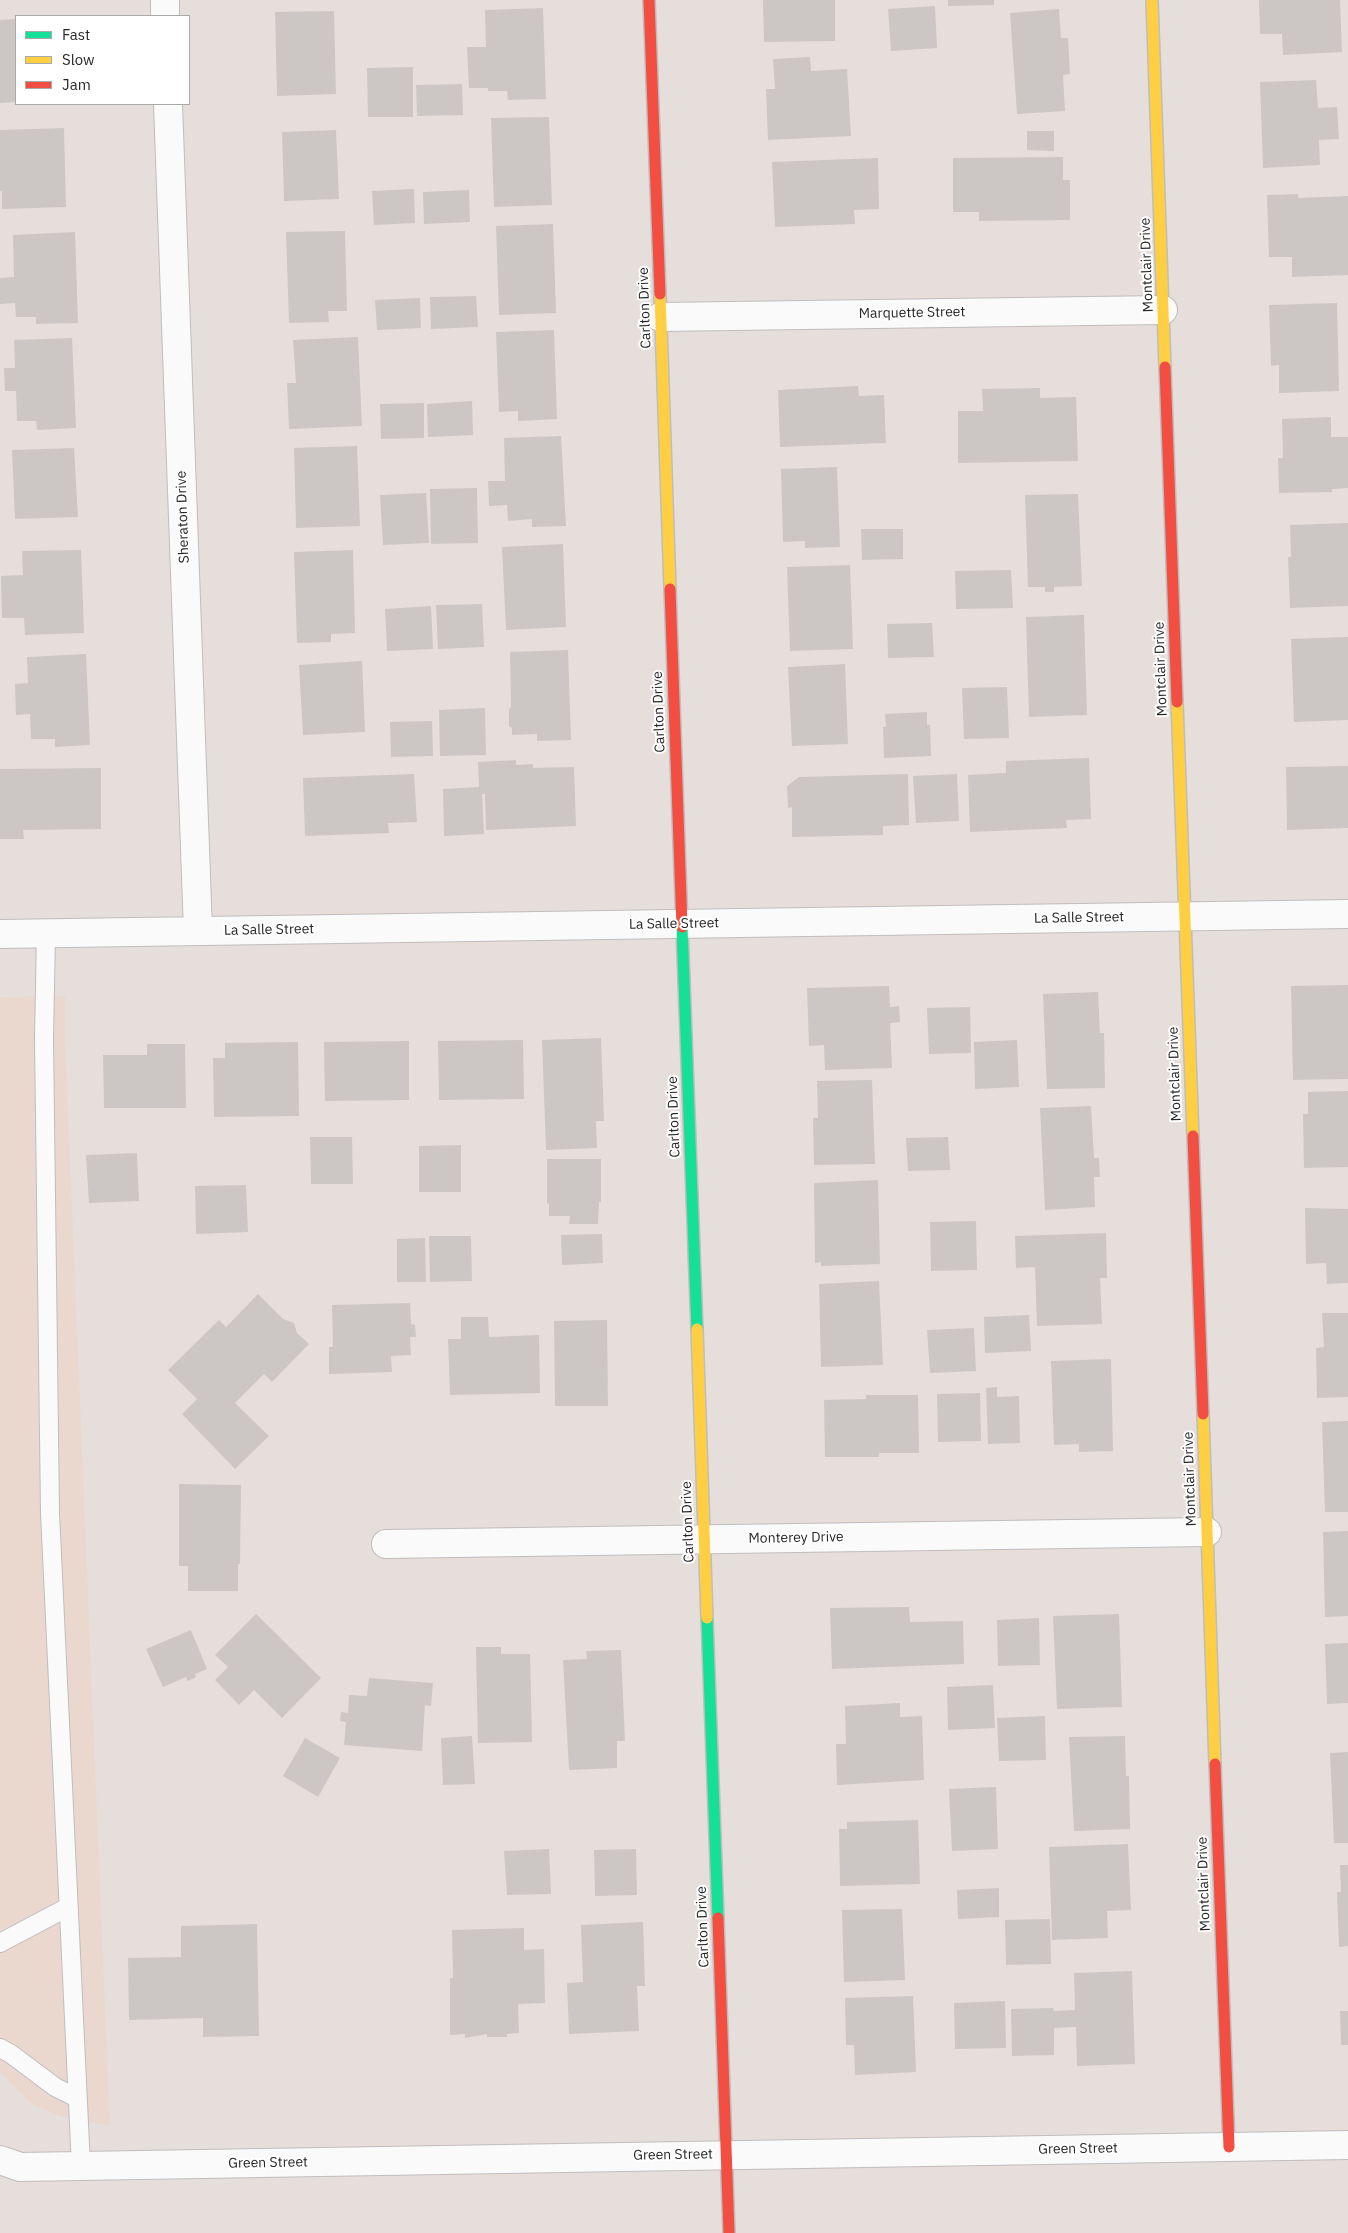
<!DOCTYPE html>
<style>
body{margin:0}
#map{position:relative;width:1348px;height:2233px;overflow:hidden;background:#e6dedb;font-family:"IBM Plex Sans",sans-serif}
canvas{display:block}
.legend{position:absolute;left:15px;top:15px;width:175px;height:90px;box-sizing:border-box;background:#fff;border:1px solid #a9a9a9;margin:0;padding:6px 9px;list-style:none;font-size:15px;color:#272727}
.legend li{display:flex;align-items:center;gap:10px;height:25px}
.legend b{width:25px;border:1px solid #a9a9a9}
</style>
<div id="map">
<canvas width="1348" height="2233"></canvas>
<ul class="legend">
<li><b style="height:6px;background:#16e098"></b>Fast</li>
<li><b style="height:6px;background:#ffcf43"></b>Slow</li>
<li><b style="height:6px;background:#f24e42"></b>Jam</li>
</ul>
</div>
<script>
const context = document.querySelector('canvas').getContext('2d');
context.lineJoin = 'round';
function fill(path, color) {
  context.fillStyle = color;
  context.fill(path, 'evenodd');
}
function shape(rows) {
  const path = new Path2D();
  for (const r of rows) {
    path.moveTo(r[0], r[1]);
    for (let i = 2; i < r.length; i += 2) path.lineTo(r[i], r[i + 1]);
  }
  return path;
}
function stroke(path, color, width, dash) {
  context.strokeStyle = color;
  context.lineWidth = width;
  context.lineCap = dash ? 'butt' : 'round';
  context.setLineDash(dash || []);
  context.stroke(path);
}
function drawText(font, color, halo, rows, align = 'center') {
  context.font = font + ' "IBM Plex Sans",sans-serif';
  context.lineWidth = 4;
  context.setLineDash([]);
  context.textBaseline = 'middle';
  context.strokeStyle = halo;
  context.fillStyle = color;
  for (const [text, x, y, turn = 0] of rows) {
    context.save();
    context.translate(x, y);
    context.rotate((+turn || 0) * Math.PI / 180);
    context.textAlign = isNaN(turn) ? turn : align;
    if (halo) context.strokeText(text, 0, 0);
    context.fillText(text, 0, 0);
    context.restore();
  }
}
const education = shape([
 [65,996,65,1040,110,2126,57,2115,30,2103,0,2072,0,997]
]);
const building = shape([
 [763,0,835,0,835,41,764,42],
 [948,0,994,0,994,5,948,6],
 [1259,0,1340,0,1342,52,1283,55,1282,34,1260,34],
 [935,6,937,48,891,51,888,9],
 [543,8,546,99,508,100,507,91,488,91,488,88,469,88,467,47,486,47,485,10],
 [1059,9,1061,38,1068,38,1070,74,1063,75,1065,111,1017,114,1010,13],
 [334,11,336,94,277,96,275,12],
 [16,19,16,102,0,103,0,20],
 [810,57,811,71,847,69,851,136,768,140,766,89,775,89,773,59],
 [413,67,413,117,368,117,367,68],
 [1316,80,1318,108,1337,107,1339,139,1319,140,1320,165,1263,168,1260,82],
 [462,84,463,115,417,116,416,85],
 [549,117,552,205,494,207,491,118],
 [64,128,66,207,2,209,2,191,0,191,0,130],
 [336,130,339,199,284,201,282,132],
 [1027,131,1054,131,1054,151,1027,150],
 [1063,157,1063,180,1070,180,1070,220,979,221,979,212,953,212,953,158],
 [878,158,879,209,854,210,855,224,775,227,772,162],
 [414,189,415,223,374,225,372,191],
 [469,190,470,222,424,224,423,192],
 [1298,194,1298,198,1348,196,1348,275,1292,277,1292,257,1269,257,1267,195],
 [553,224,556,313,499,315,496,226],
 [345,231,347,311,328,311,329,322,289,323,286,232],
 [75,232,78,323,36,324,36,317,16,317,15,303,0,304,0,278,14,277,13,235],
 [476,296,478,327,431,329,430,297],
 [420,298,421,328,377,330,375,300],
 [1337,303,1339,391,1279,393,1279,365,1271,366,1269,305],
 [554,330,557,419,518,421,518,411,499,412,496,332],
 [358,337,362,426,289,429,287,383,296,383,293,340],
 [72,338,76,428,37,430,36,421,17,421,16,391,5,391,4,368,15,368,14,340],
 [858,386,859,396,884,395,886,443,780,447,778,390],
 [1040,388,1040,398,1076,397,1078,461,958,463,958,411,983,411,982,389],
 [472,401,473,435,428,437,427,404],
 [424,403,424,438,381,439,380,404],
 [1331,417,1331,437,1348,437,1348,488,1332,489,1332,492,1279,493,1278,458,1283,458,1282,419],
 [561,436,566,526,532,527,532,519,508,521,507,505,489,506,488,481,505,481,504,438],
 [357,446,360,526,296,528,294,448],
 [74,448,78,517,15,519,12,450],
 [837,467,840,547,805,548,805,541,783,542,781,469],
 [477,488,478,543,431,544,430,489],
 [426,493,429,543,383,545,380,495],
 [1078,494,1082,586,1054,587,1054,592,1045,592,1045,587,1028,587,1025,495],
 [1348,523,1348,606,1290,608,1288,557,1291,557,1290,525],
 [861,529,903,529,903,559,862,560],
 [563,544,566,627,506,630,502,547],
 [81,550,84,633,25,635,24,618,2,618,1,576,23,575,22,551],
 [353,550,355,633,331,634,331,642,297,643,294,552],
 [850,565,853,649,790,651,787,567],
 [1011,570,1013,608,956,609,955,571],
 [482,604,484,647,438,649,436,605],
 [431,606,433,649,387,651,385,609],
 [1084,615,1087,715,1029,717,1026,617],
 [932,623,934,657,888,658,887,624],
 [1348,637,1348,720,1294,722,1291,639],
 [568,650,571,740,537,741,537,734,512,735,512,728,509,726,509,709,511,707,510,652],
 [86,654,90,745,55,747,55,739,31,739,30,714,16,715,15,684,28,683,27,657],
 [362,661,365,732,303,735,299,665],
 [845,664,848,744,792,746,788,667],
 [1007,687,1009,738,964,739,962,688],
 [485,708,486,755,440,756,439,710],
 [927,712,927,725,930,725,931,756,884,758,883,727,886,727,885,714],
 [432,721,433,756,391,757,390,722],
 [1089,758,1091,819,1066,820,1067,828,970,832,968,775,1006,773,1006,761],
 [516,760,516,765,533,764,533,768,574,767,576,826,486,830,485,794,482,794,484,834,444,836,443,789,479,787,478,762],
 [1348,766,1348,828,1287,830,1286,767],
 [101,768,101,829,23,830,24,839,0,839,0,769],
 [414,774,417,822,388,823,389,833,305,836,303,778],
 [908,774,909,825,883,826,883,835,792,837,792,807,788,808,787,786,799,777],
 [957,774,959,821,916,823,913,776],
 [1348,985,1348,1079,1293,1080,1291,986],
 [889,986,890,1007,899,1006,900,1022,890,1023,892,1068,825,1070,824,1045,809,1046,807,988],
 [1098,992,1100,1033,1104,1033,1105,1088,1047,1089,1043,994],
 [970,1007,971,1053,929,1054,927,1008],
 [601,1038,604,1121,596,1121,597,1148,546,1150,542,1040],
 [523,1040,524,1099,439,1100,438,1041],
 [1017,1040,1019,1087,975,1089,974,1042],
 [409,1041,409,1100,325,1101,324,1042],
 [298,1042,299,1116,214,1117,213,1058,225,1058,225,1043],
 [147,1044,185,1044,186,1108,104,1108,103,1055,147,1055],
 [872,1080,875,1164,814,1165,813,1118,818,1118,817,1081],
 [1348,1091,1348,1167,1304,1168,1303,1114,1308,1114,1308,1092],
 [1091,1106,1094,1158,1099,1158,1100,1177,1094,1177,1095,1207,1045,1210,1040,1108],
 [310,1137,352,1137,353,1184,311,1184],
 [948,1137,950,1170,908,1171,906,1138],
 [461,1145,461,1192,419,1192,419,1146],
 [137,1153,139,1201,89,1203,86,1155],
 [547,1159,601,1159,601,1202,599,1202,598,1224,569,1224,570,1216,549,1216,549,1203,547,1204],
 [878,1180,880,1264,821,1266,821,1262,815,1263,814,1183],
 [246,1185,248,1232,196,1234,195,1186],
 [1305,1208,1348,1209,1348,1283,1327,1284,1326,1263,1306,1264],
 [976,1221,977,1270,931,1271,930,1222],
 [1106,1233,1107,1278,1100,1278,1102,1324,1037,1326,1035,1267,1016,1268,1015,1236],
 [602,1234,603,1263,562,1265,561,1235],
 [429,1236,471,1236,472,1281,430,1282],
 [425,1238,426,1282,397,1282,397,1239],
 [879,1281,883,1365,821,1367,819,1284],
 [258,1294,283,1319,294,1323,297,1333,309,1344,272,1382,264,1374,235,1403,269,1436,235,1469,182,1414,197,1399,168,1370,219,1320,226,1327],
 [410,1303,411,1324,415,1325,416,1337,410,1337,411,1355,391,1356,392,1372,329,1374,329,1347,333,1347,332,1305],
 [1322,1313,1348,1313,1348,1397,1317,1398,1316,1348,1324,1347],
 [1029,1315,1031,1351,985,1353,984,1317],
 [461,1317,488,1317,489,1337,539,1335,540,1393,450,1395,448,1339,461,1339],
 [607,1320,608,1406,555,1406,554,1321],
 [974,1328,976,1371,930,1373,927,1330],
 [1111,1359,1113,1451,1079,1452,1079,1444,1054,1445,1051,1361],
 [997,1387,997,1397,1019,1396,1020,1443,988,1444,986,1388],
 [980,1393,981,1441,938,1442,937,1394],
 [866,1395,918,1395,919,1453,879,1453,879,1457,825,1457,824,1400,866,1399],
 [1348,1421,1348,1512,1325,1512,1322,1422],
 [179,1484,241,1485,240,1564,238,1564,238,1591,188,1591,188,1566,179,1566],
 [1348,1531,1348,1616,1325,1617,1323,1532],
 [909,1607,910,1622,963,1621,964,1664,832,1669,830,1608],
 [256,1614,321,1678,282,1718,254,1690,239,1705,215,1680,228,1667,215,1655],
 [1119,1614,1122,1707,1057,1709,1053,1616],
 [1039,1618,1040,1665,998,1666,997,1620],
 [191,1630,207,1669,195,1674,196,1677,188,1681,186,1677,163,1687,146,1649],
 [1348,1643,1348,1703,1327,1704,1325,1644],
 [476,1647,501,1647,501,1654,530,1654,532,1742,478,1743],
 [621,1650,625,1741,617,1741,617,1768,569,1770,563,1660,587,1659,586,1651],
 [369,1678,433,1683,431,1706,425,1705,422,1751,344,1745,346,1722,340,1721,341,1712,348,1713,349,1695,367,1696],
 [993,1685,995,1728,948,1730,947,1687],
 [900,1703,900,1717,922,1716,924,1780,837,1785,836,1744,846,1744,845,1706],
 [1045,1716,1046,1760,999,1761,997,1718],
 [472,1736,475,1784,443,1785,441,1738],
 [1125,1736,1126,1776,1129,1776,1130,1829,1074,1831,1069,1737],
 [305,1738,340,1758,318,1797,283,1776],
 [1348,1752,1348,1843,1334,1843,1330,1753],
 [996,1787,998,1849,952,1851,949,1789],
 [918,1820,920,1884,840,1886,839,1829,847,1829,847,1822],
 [1128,1844,1131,1910,1107,1911,1108,1938,1052,1940,1049,1847],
 [549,1849,551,1894,507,1895,504,1851],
 [636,1849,637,1895,595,1896,594,1850],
 [1340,1865,1348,1865,1348,1946,1339,1947,1337,1892,1341,1892],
 [999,1888,999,1917,958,1919,957,1890],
 [902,1909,905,1980,844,1982,842,1910],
 [1050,1919,1051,1964,1006,1965,1005,1920],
 [643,1922,645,1986,637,1986,639,2031,569,2034,567,1983,583,1982,581,1925],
 [257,1924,259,2036,203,2037,203,2018,129,2020,128,1958,181,1957,181,1926],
 [524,1928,524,1950,544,1949,545,2003,518,2004,519,2033,507,2034,507,2037,487,2037,487,2034,465,2038,465,2034,450,2035,450,1978,453,1978,452,1930],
 [1132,1971,1135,2064,1077,2066,1076,2027,1054,2028,1054,2055,1012,2056,1011,2009,1053,2008,1054,2011,1075,2010,1074,1973],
 [913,1996,916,2072,855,2075,854,2045,846,2045,845,1998],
 [1005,2001,1006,2048,955,2049,954,2003],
 [1340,2011,1348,2011,1348,2045,1341,2045]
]);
const lane = shape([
 [46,933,44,1039,50,1513,81,2166],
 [0,1943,68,1907],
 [0,2048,11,2054,55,2087,77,2098]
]);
const street = shape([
 [165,0,165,16],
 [168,104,198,931],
 [660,317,1163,310],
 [0,934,1348,914],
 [386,1544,1207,1532],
 [0,2160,20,2167,1348,2145]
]);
const fast = shape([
 [682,927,697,1329],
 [707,1618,718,1918]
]);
const slow = shape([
 [1152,0,1165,367],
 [660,294,670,589],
 [1177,702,1193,1136],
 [697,1329,707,1618],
 [1203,1414,1215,1764]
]);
const jam = shape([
 [649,0,660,294],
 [1165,367,1177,702],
 [670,589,682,927],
 [1193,1136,1203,1414],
 [1215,1764,1229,2147],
 [718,1918,729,2233]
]);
const streetNames = [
 ["Montclair Drive",1147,265,-92],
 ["Carlton Drive",645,308,-92],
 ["Marquette Street",912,313,-1],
 ["Sheraton Drive",183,517,-92],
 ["Montclair Drive",1161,669,-92],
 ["Carlton Drive",659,712,-92],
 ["La Salle Street",1079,918,-1],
 ["La Salle Street",674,924,-1],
 ["La Salle Street",269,930,-1],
 ["Montclair Drive",1175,1074,-92],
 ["Carlton Drive",674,1117,-92],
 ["Montclair Drive",1190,1479,-92],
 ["Carlton Drive",688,1522,-92],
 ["Monterey Drive",796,1538,-1],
 ["Montclair Drive",1204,1884,-92],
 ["Carlton Drive",703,1927,-92],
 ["Green Street",1078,2149,-1],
 ["Green Street",673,2155,-1],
 ["Green Street",268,2163,-1]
];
fill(education, '#ead8cf');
fill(building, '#ccc7c5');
stroke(lane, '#bfbdbd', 20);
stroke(street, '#bfbdbd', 30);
stroke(fast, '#bfbdbd', 14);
stroke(slow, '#bfbdbd', 14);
stroke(jam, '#bfbdbd', 14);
stroke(lane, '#fbfafa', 18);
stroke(street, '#fbfafa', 28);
stroke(fast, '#16e098', 11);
stroke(slow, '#ffcf43', 11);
stroke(jam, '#f24e42', 11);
drawText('14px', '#272727', '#fff', streetNames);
</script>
